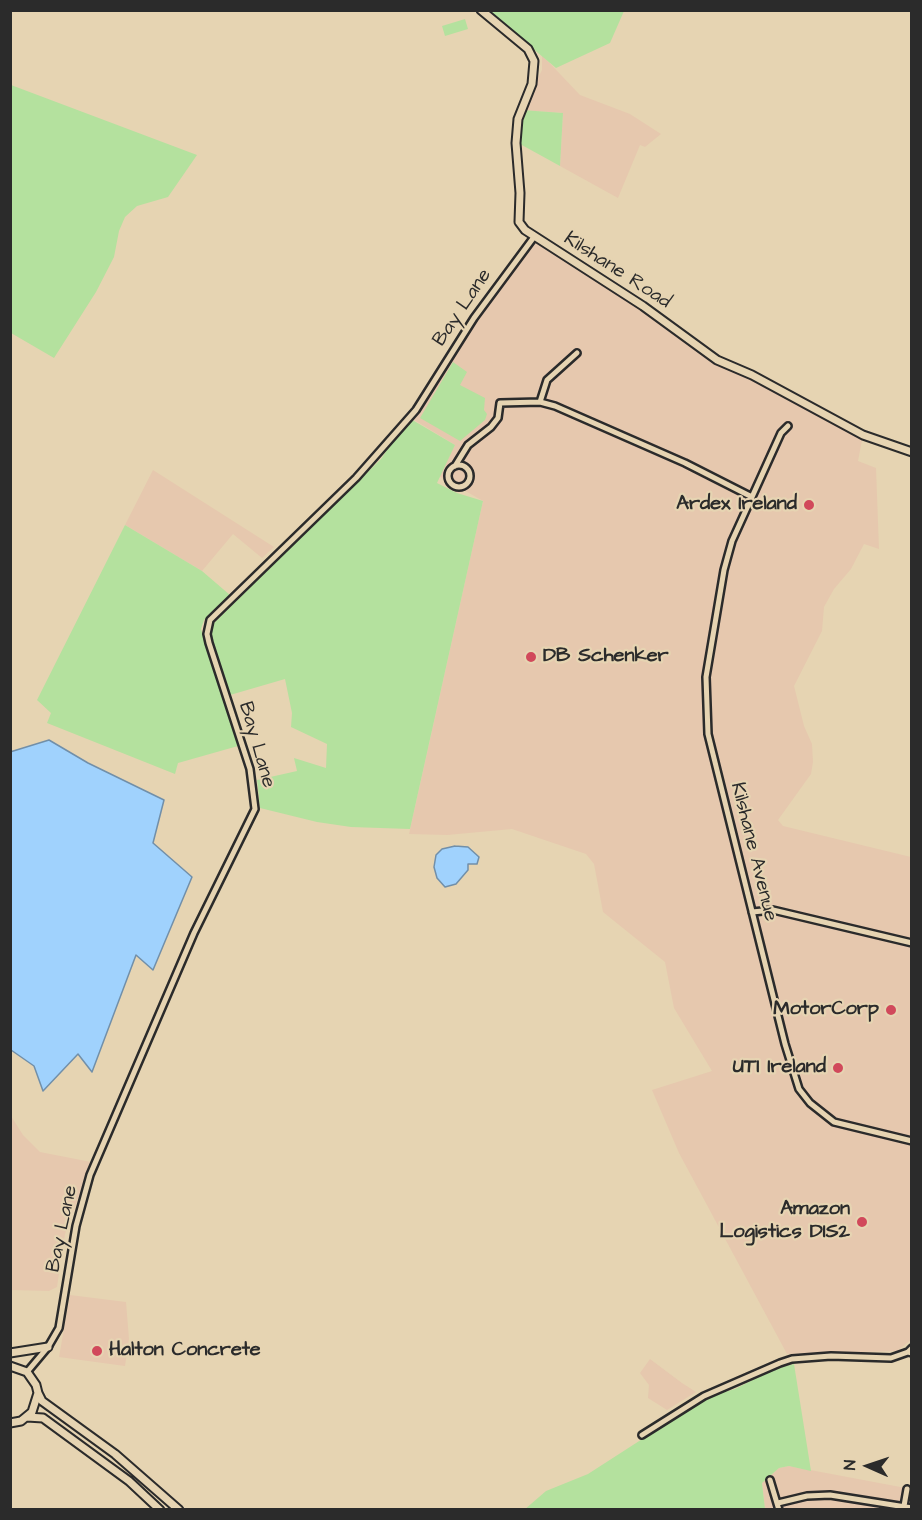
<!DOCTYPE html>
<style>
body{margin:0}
#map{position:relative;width:922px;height:1520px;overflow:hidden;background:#e6d4b2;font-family:"Architects Daughter",sans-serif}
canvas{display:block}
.frame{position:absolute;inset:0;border:12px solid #2b2b2b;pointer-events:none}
.north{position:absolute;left:838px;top:1436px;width:60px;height:60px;-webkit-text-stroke:4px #e6d4b2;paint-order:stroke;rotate:273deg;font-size:16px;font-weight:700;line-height:24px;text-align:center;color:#2b2b2b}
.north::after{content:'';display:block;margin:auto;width:21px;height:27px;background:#2b2b2b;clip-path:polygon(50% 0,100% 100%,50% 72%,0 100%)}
</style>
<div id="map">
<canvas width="922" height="1520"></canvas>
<div class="frame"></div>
<div class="north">N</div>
</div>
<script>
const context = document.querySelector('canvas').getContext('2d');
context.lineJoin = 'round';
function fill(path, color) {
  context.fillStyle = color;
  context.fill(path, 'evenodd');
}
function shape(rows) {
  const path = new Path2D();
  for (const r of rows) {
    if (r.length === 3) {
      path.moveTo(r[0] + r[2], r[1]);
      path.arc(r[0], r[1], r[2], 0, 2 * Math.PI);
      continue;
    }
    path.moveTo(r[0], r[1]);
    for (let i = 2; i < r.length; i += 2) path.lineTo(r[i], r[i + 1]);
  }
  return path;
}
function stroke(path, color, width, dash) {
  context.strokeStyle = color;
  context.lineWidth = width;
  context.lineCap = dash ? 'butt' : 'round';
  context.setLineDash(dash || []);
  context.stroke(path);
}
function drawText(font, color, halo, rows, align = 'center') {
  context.font = font + ' "Architects Daughter",sans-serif';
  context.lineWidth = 4.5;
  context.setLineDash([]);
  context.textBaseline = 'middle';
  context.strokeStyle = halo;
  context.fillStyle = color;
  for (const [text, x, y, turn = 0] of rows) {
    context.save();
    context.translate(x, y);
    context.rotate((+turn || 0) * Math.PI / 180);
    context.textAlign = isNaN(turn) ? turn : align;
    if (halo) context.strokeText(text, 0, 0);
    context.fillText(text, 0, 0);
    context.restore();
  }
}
const built = shape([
 [542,55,580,95,630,114,661,134,645,147,640,145,618,198,560,166,563,113,522,110,542,70],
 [534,237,643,306,706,352,863,435,858,461,876,468,879,549,864,544,851,569,834,589,824,607,822,631,794,686,804,726,812,744,813,762,811,774,778,820,783,826,911,857,912,1339,897,1351,787,1354,679,1153,652,1090,712,1071,674,1008,665,962,603,912,594,864,586,854,512,829,447,835,409,834,483,501,439,476,455,445,411,418,445,363],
 [153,470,274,547,262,558,233,534,202,571,125,525],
 [11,1116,23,1135,40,1152,91,1162,65,1234,57,1287,49,1291,11,1290],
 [70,1295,126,1302,129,1339,125,1366,59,1357],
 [650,1359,682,1383,696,1392,667,1410,648,1398,649,1385,640,1373],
 [789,1466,911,1489,911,1509,765,1509,762,1483,779,1468]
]);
const green = shape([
 [488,11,624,11,610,43,556,68],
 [465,19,468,29,445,36,442,26],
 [11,85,197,155,168,197,137,206,125,217,119,231,114,257,96,292,54,358,11,333],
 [522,110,563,113,560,166,520,144],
 [453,362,467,372,460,385,485,398,484,410,487,414,485,420,460,441,420,418],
 [409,418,455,445,437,483,457,493,483,501,410,829,351,827,317,822,260,808,257,780,297,771,294,758,326,768,327,744,291,727,292,713,285,679,230,695,211,641,211,626,381,459],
 [125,525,202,571,230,595,204,620,201,629,238,746,178,763,175,774,47,723,51,713,37,700],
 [794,1364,811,1471,789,1466,779,1468,762,1483,765,1509,524,1510,546,1491,588,1474,709,1396,735,1389,774,1369]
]);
const water = shape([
 [49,740,88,763,164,800,153,843,192,877,153,970,136,955,92,1072,78,1054,43,1091,34,1066,11,1050,10,752,49,740],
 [455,846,468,847,479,857,477,864,468,864,468,870,456,884,445,887,437,878,434,867,436,855,442,849,455,846]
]);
const street = shape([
 [540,402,547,380,577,353],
 [788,426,781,433,752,497,732,541,724,570,706,677,708,734,785,1044,799,1089,810,1103,834,1122,912,1141],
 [459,476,11],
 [455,466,468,445,491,427,498,418,500,403,540,402,555,406,685,463,752,497],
 [752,912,773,910,912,943],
 [912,1348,908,1352,912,1353],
 [27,1372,48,1347,59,1328,76,1226,90,1175,194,933,255,809,250,769,209,643,207,634,210,620,356,478,416,410,474,318,534,237],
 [642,1435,704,1396,780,1363,792,1359,831,1356,891,1358,908,1352],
 [770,1480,779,1510],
 [778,1503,807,1496,830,1495,912,1508],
 [904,1506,907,1489]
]);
const secondary = shape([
 [481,10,528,49,534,61,532,84,518,119,516,143,520,193,519,222,525,230,643,306,717,360,752,375,863,435,912,452],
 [10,1353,48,1347],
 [10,1366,27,1372,36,1385,38,1393,32,1412,21,1421,10,1423],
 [38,1393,42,1401,115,1454,179,1510],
 [27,1417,43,1418,129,1481,160,1510]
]);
const markers = [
 [809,505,6,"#d1495b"],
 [531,657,6,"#d1495b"],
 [891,1010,6,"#d1495b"],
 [838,1068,6,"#d1495b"],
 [862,1222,6,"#d1495b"],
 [97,1351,6,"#d1495b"]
];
const streetNames = [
 ["Kilshane Road",617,271,33],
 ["Bay Lane",463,308,-56],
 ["Bay Lane",256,745,74],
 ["Kilshane Avenue",753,852,76],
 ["Bay Lane",63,1229,-78]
];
const poiNames = [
 ["Ardex Ireland",797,505],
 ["DB Schenker",543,657,"left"],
 ["MotorCorp",879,1010],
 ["UTI Ireland",826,1068],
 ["Amazon",850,1210],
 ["Logistics DIS2",850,1233],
 ["Halton Concrete",109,1351,"left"]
];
fill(built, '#e6c8ae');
fill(green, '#b4e19e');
fill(water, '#a0d2fd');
stroke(water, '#718fa9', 1.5);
stroke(street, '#2b2b2b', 10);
stroke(secondary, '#2b2b2b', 11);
stroke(street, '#e6d4b2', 5);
stroke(secondary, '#e6d4b2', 7);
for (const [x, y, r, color] of markers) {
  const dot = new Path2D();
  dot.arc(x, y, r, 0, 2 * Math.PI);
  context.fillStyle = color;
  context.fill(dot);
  stroke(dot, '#e6d4b2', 2);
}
drawText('20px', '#2b2b2b', '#e6d4b2', streetNames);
drawText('bold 20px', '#2b2b2b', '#e6d4b2', poiNames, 'right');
</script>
